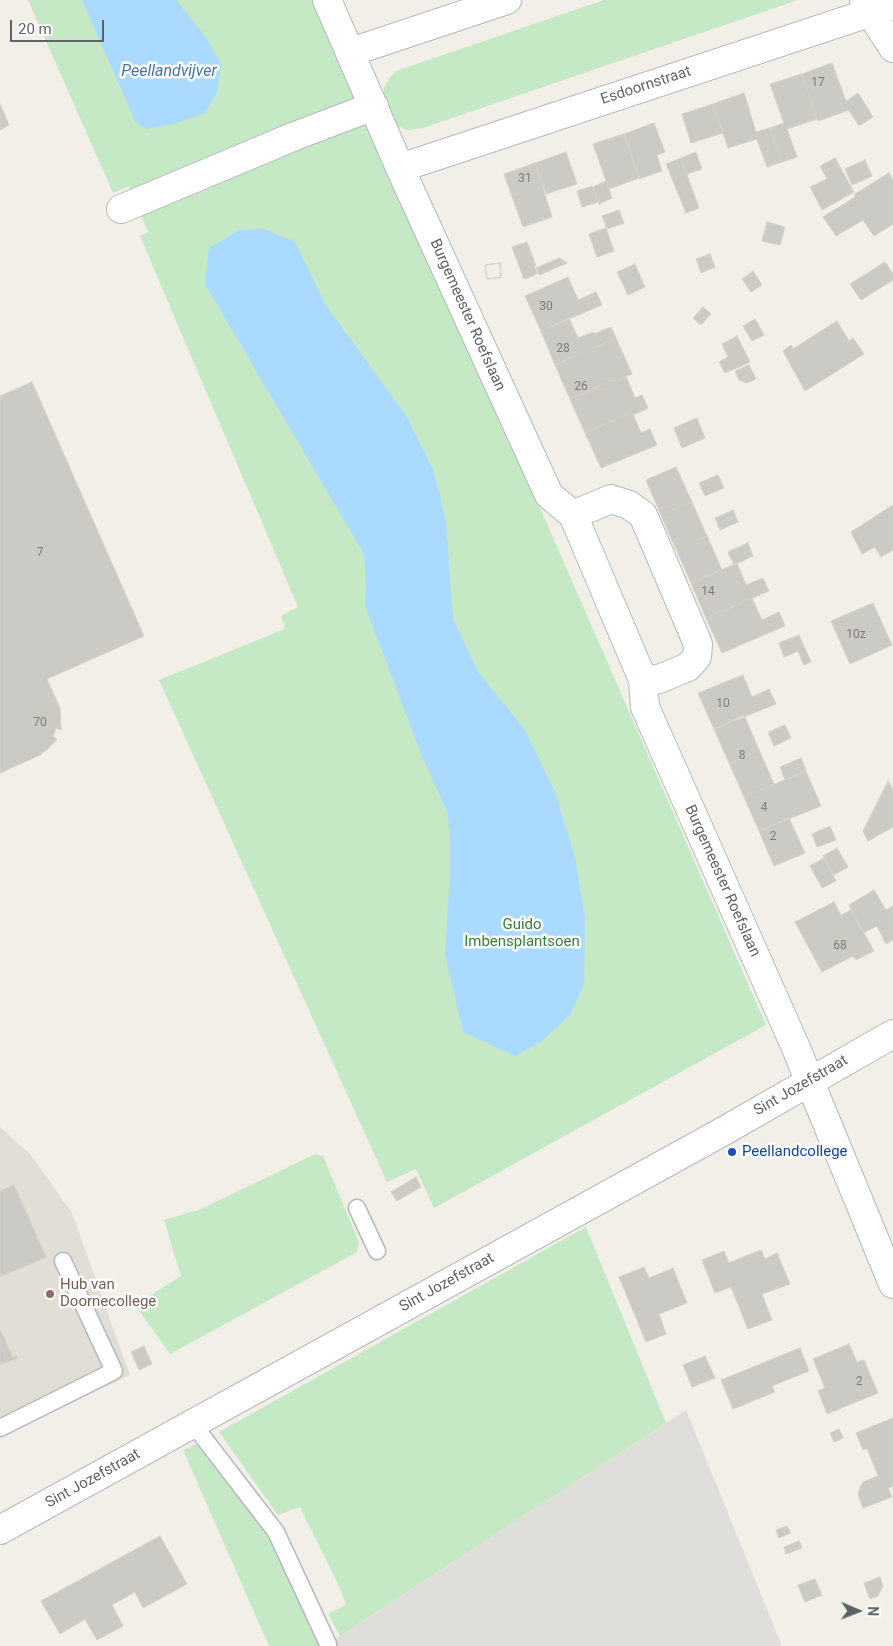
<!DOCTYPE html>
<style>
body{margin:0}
#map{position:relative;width:893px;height:1646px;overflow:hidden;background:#f1efe8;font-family:Roboto,sans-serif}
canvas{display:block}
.north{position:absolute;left:833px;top:1586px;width:50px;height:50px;-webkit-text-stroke:4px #fff;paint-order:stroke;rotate:91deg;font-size:14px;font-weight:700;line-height:20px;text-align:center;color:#5f6368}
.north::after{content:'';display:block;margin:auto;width:18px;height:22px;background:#5f6368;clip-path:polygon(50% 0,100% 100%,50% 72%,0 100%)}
.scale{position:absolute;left:10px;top:20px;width:94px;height:22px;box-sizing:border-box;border:2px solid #5f6368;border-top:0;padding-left:6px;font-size:15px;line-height:18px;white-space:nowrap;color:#5f6368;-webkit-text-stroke:4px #fff;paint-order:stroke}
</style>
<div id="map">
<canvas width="893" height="1646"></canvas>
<div class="north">N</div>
<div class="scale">20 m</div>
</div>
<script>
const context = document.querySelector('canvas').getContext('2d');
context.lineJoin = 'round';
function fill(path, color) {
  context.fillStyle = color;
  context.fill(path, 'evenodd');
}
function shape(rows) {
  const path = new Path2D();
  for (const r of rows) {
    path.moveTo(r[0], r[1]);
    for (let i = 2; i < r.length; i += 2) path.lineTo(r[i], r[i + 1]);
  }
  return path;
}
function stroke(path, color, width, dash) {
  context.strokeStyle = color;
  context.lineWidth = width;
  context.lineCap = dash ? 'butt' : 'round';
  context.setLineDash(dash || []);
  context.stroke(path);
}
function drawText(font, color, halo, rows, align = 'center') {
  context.font = font + ' Roboto,sans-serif';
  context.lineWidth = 5;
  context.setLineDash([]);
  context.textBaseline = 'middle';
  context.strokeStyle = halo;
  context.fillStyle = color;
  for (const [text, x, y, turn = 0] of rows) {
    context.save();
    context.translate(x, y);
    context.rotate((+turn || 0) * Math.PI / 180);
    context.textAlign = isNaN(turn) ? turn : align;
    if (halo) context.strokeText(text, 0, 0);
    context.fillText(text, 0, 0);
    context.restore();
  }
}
const industrial = shape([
 [686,1410,782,1646,325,1646]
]);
const education = shape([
 [0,1127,30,1154,72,1213,130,1375,0,1437]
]);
const green = shape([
 [28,0,318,0,766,1025,434,1208,416,1169,387,1182,159,680,285,629,281,616,298,607,140,236,148,232,129,186,113,193],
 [604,0,798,0,423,128,408,130,393,125,383,101,384,88,390,77,396,71],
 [315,1154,323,1156,359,1242,357,1252,170,1354,135,1305,181,1276,164,1220,199,1210],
 [586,1227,666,1423,340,1636,328,1614,346,1605,339,1586,300,1507,278,1515,219,1432],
 [196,1444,266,1533,320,1646,269,1646,183,1450]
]);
const water = shape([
 [82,0,176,0,205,36,221,64,217,93,205,113,174,124,146,129,136,123],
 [264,229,295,242,325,304,407,417,433,469,446,521,453,619,479,673,525,730,555,792,575,857,585,918,584,984,570,1015,541,1042,515,1056,463,1032,445,954,450,876,450,834,447,811,422,756,365,606,366,586,364,554,205,284,209,248,239,230]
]);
const building = shape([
 [832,63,846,101,858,93,873,117,859,126,849,110,818,121,817,119,802,74,832,63],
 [802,74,817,119,787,129,797,157,782,162,770,128,784,123,770,84,802,74],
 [744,93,756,132,770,128,782,162,767,167,757,139,728,148,713,104,744,93],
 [0,104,9,125,0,130,0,104],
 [713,104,723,133,691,143,682,114,713,104],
 [654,123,665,152,657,155,662,171,639,179,624,134,654,123],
 [624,134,639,178,609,189,593,144,624,134],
 [566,152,577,184,546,194,535,163,566,152],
 [696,152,702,169,687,174,681,158,696,152],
 [681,158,699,208,686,213,666,164,681,158],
 [835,158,854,192,822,210,810,187,827,179,820,166,835,158],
 [865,160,872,176,852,185,845,169,865,160],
 [535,163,552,217,523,227,504,174,535,163],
 [889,173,893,180,893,224,874,236,863,220,836,236,823,217,855,197,855,194,889,173],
 [606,181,612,198,599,204,593,187,606,181],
 [592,186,598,202,582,207,577,191,592,186],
 [619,210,624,223,607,229,602,216,619,210],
 [767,222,785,227,780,245,762,241,767,222],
 [606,228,614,251,597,257,589,234,606,228],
 [527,242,536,266,534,266,537,274,524,279,512,247,527,242],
 [710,254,715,267,701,273,696,259,710,254],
 [559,258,567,263,539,275,536,268,559,258],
 [885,262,893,274,893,280,861,300,850,284,885,262],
 [500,263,501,277,487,279,485,265,500,263],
 [500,263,501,277,487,279,485,265,500,263],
 [635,264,645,287,628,295,617,272,635,264],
 [753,271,762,285,751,292,742,279,753,271],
 [568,277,578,300,596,292,602,305,541,331,525,296,568,277],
 [703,307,711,314,701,325,693,318,703,307],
 [569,318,578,338,593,332,594,334,611,327,616,338,555,365,541,331,569,318],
 [755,319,764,335,752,341,743,326,755,319],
 [837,321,849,341,853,338,864,354,805,391,783,351,791,345,793,349,837,321],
 [737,336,750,362,725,373,719,362,728,357,722,344,737,336],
 [616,338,632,374,613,382,613,380,570,399,555,365,616,338],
 [749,365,756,379,747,383,739,380,735,371,749,365],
 [626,376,635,398,642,395,648,408,633,415,632,412,585,433,570,399,613,380,613,382,626,376],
 [32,382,144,636,47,679,60,708,61,730,56,728,53,737,57,739,48,749,42,753,42,754,0,773,0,396,32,382],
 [632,412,641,433,650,429,657,445,601,468,585,433,632,412],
 [697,418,705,438,682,448,674,428,697,418],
 [676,467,692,502,661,515,646,480,676,467],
 [718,475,724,488,705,496,699,483,718,475],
 [692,502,707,536,676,549,661,515,692,502],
 [893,505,893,550,881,557,875,547,862,554,851,532,893,505],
 [733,510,738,522,720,530,715,518,733,510],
 [707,536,722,570,691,583,676,549,707,536],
 [748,543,753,556,734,565,728,552,748,543],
 [737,563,746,585,763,578,769,591,706,618,691,583,737,563],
 [752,598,762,620,779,612,785,626,722,653,706,618,752,598],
 [873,603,892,645,850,664,831,621,873,603],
 [799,635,811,662,804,665,798,651,784,657,779,643,799,635],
 [743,675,752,697,769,689,776,704,714,729,698,693,743,675],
 [744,715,759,750,729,763,714,729,744,715],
 [785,725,791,738,774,746,768,732,785,725],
 [759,750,774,784,744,797,729,763,759,750],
 [801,758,806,771,785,780,780,767,801,758],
 [806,771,821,806,759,831,744,797,806,771],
 [888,781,893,790,893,827,868,841,863,831,888,781],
 [789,818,805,853,774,866,759,831,789,818],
 [830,826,836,840,817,847,812,834,830,826],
 [837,848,848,867,834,875,823,856,837,848],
 [824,858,836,881,822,888,810,866,824,858],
 [874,890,886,910,893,906,893,940,886,944,877,926,863,933,849,905,874,890],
 [834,902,841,915,851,910,874,951,856,960,853,956,822,972,795,922,834,902],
 [416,1177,421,1187,397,1201,391,1192,416,1177],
 [14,1185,46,1257,0,1277,0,1191,14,1185],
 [761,1250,765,1259,777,1253,790,1284,762,1294,772,1320,748,1329,731,1287,715,1293,702,1260,724,1251,729,1263,761,1250],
 [644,1267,649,1278,673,1268,687,1303,659,1314,666,1334,646,1342,619,1277,644,1267],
 [0,1329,13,1358,16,1355,17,1358,0,1365,0,1329],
 [849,1344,857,1362,864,1360,878,1393,827,1414,818,1391,825,1388,813,1359,849,1344],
 [144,1346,152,1364,139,1370,131,1352,144,1346],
 [800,1348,809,1371,772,1386,775,1392,733,1409,721,1380,800,1348],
 [705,1356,715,1378,692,1387,683,1365,705,1356],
 [893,1418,893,1486,888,1488,892,1497,863,1508,858,1494,861,1485,863,1482,878,1476,867,1448,863,1450,856,1433,893,1418],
 [839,1429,843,1438,834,1442,830,1433,839,1429],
 [787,1526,791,1533,779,1538,776,1530,787,1526],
 [160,1536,187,1584,143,1608,135,1592,112,1605,123,1626,97,1640,85,1619,60,1634,41,1601,160,1536],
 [799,1541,802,1548,786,1554,784,1547,799,1541],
 [880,1577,883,1586,878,1596,870,1599,864,1583,880,1577],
 [815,1579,822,1595,805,1602,798,1585,815,1579]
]);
const service = shape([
 [357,1208,377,1251],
 [193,1424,276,1532,328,1644],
 [0,1428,114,1371,63,1261]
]);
const minor = shape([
 [327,0,400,168,549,495,573,515,643,680,645,707,796,1048,893,1284],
 [864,0,870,12,893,48],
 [351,52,507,0],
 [400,168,893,5],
 [121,209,295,136,374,106],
 [573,515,611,499,629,505,643,515,698,644,697,657,688,667,659,679,643,680],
 [0,1530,722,1132,893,1034]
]);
const markers = [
 [732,1152,5,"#1a4fb4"],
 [50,1294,5,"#8d6e63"]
];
const numberNames = [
 ["17",818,83],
 ["31",525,179],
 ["30",546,307],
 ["28",563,349],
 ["26",581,387],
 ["7",40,553],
 ["14",708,592],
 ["10z",856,635],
 ["10",723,704],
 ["70",40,723],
 ["8",742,756],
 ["4",764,808],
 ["2",773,837],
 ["68",840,946],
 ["2",859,1382]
];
const streetNames = [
 ["Esdoornstraat",646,86,-18],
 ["Burgemeester Roefslaan",467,315,66],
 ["Burgemeester Roefslaan",722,881,66],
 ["Sint Jozefstraat",801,1086,-30],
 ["Sint Jozefstraat",447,1283,-29],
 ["Sint Jozefstraat",93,1479,-29]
];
const parkNames = [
 ["Guido",522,925],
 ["Imbensplantsoen",522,942]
];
const transitNames = [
 ["Peellandcollege",742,1152]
];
const educationNames = [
 ["Hub van",60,1285],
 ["Doornecollege",60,1302]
];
const waterNames = [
 ["Peellandvijver",169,72]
];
fill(industrial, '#e0deda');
fill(education, '#e1ded6');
fill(green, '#c5e8c5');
fill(water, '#aadaff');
fill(building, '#cccac5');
stroke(building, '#d6d1c6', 1);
stroke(service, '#b5b8bc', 19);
stroke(minor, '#b5b8bc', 30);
stroke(service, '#fff', 16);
stroke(minor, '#fff', 28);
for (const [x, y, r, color] of markers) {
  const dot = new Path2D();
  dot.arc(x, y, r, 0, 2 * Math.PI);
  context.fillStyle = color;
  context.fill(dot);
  stroke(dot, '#fff', 2);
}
drawText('12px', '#7a7d7f', null, numberNames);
drawText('15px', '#5f6368', '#fff', streetNames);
drawText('15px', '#348238', '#fff', parkNames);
drawText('15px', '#164399', '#fff', transitNames, 'left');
drawText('15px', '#785e54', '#fff', educationNames, 'left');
drawText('italic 16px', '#4174aa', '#fff', waterNames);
</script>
